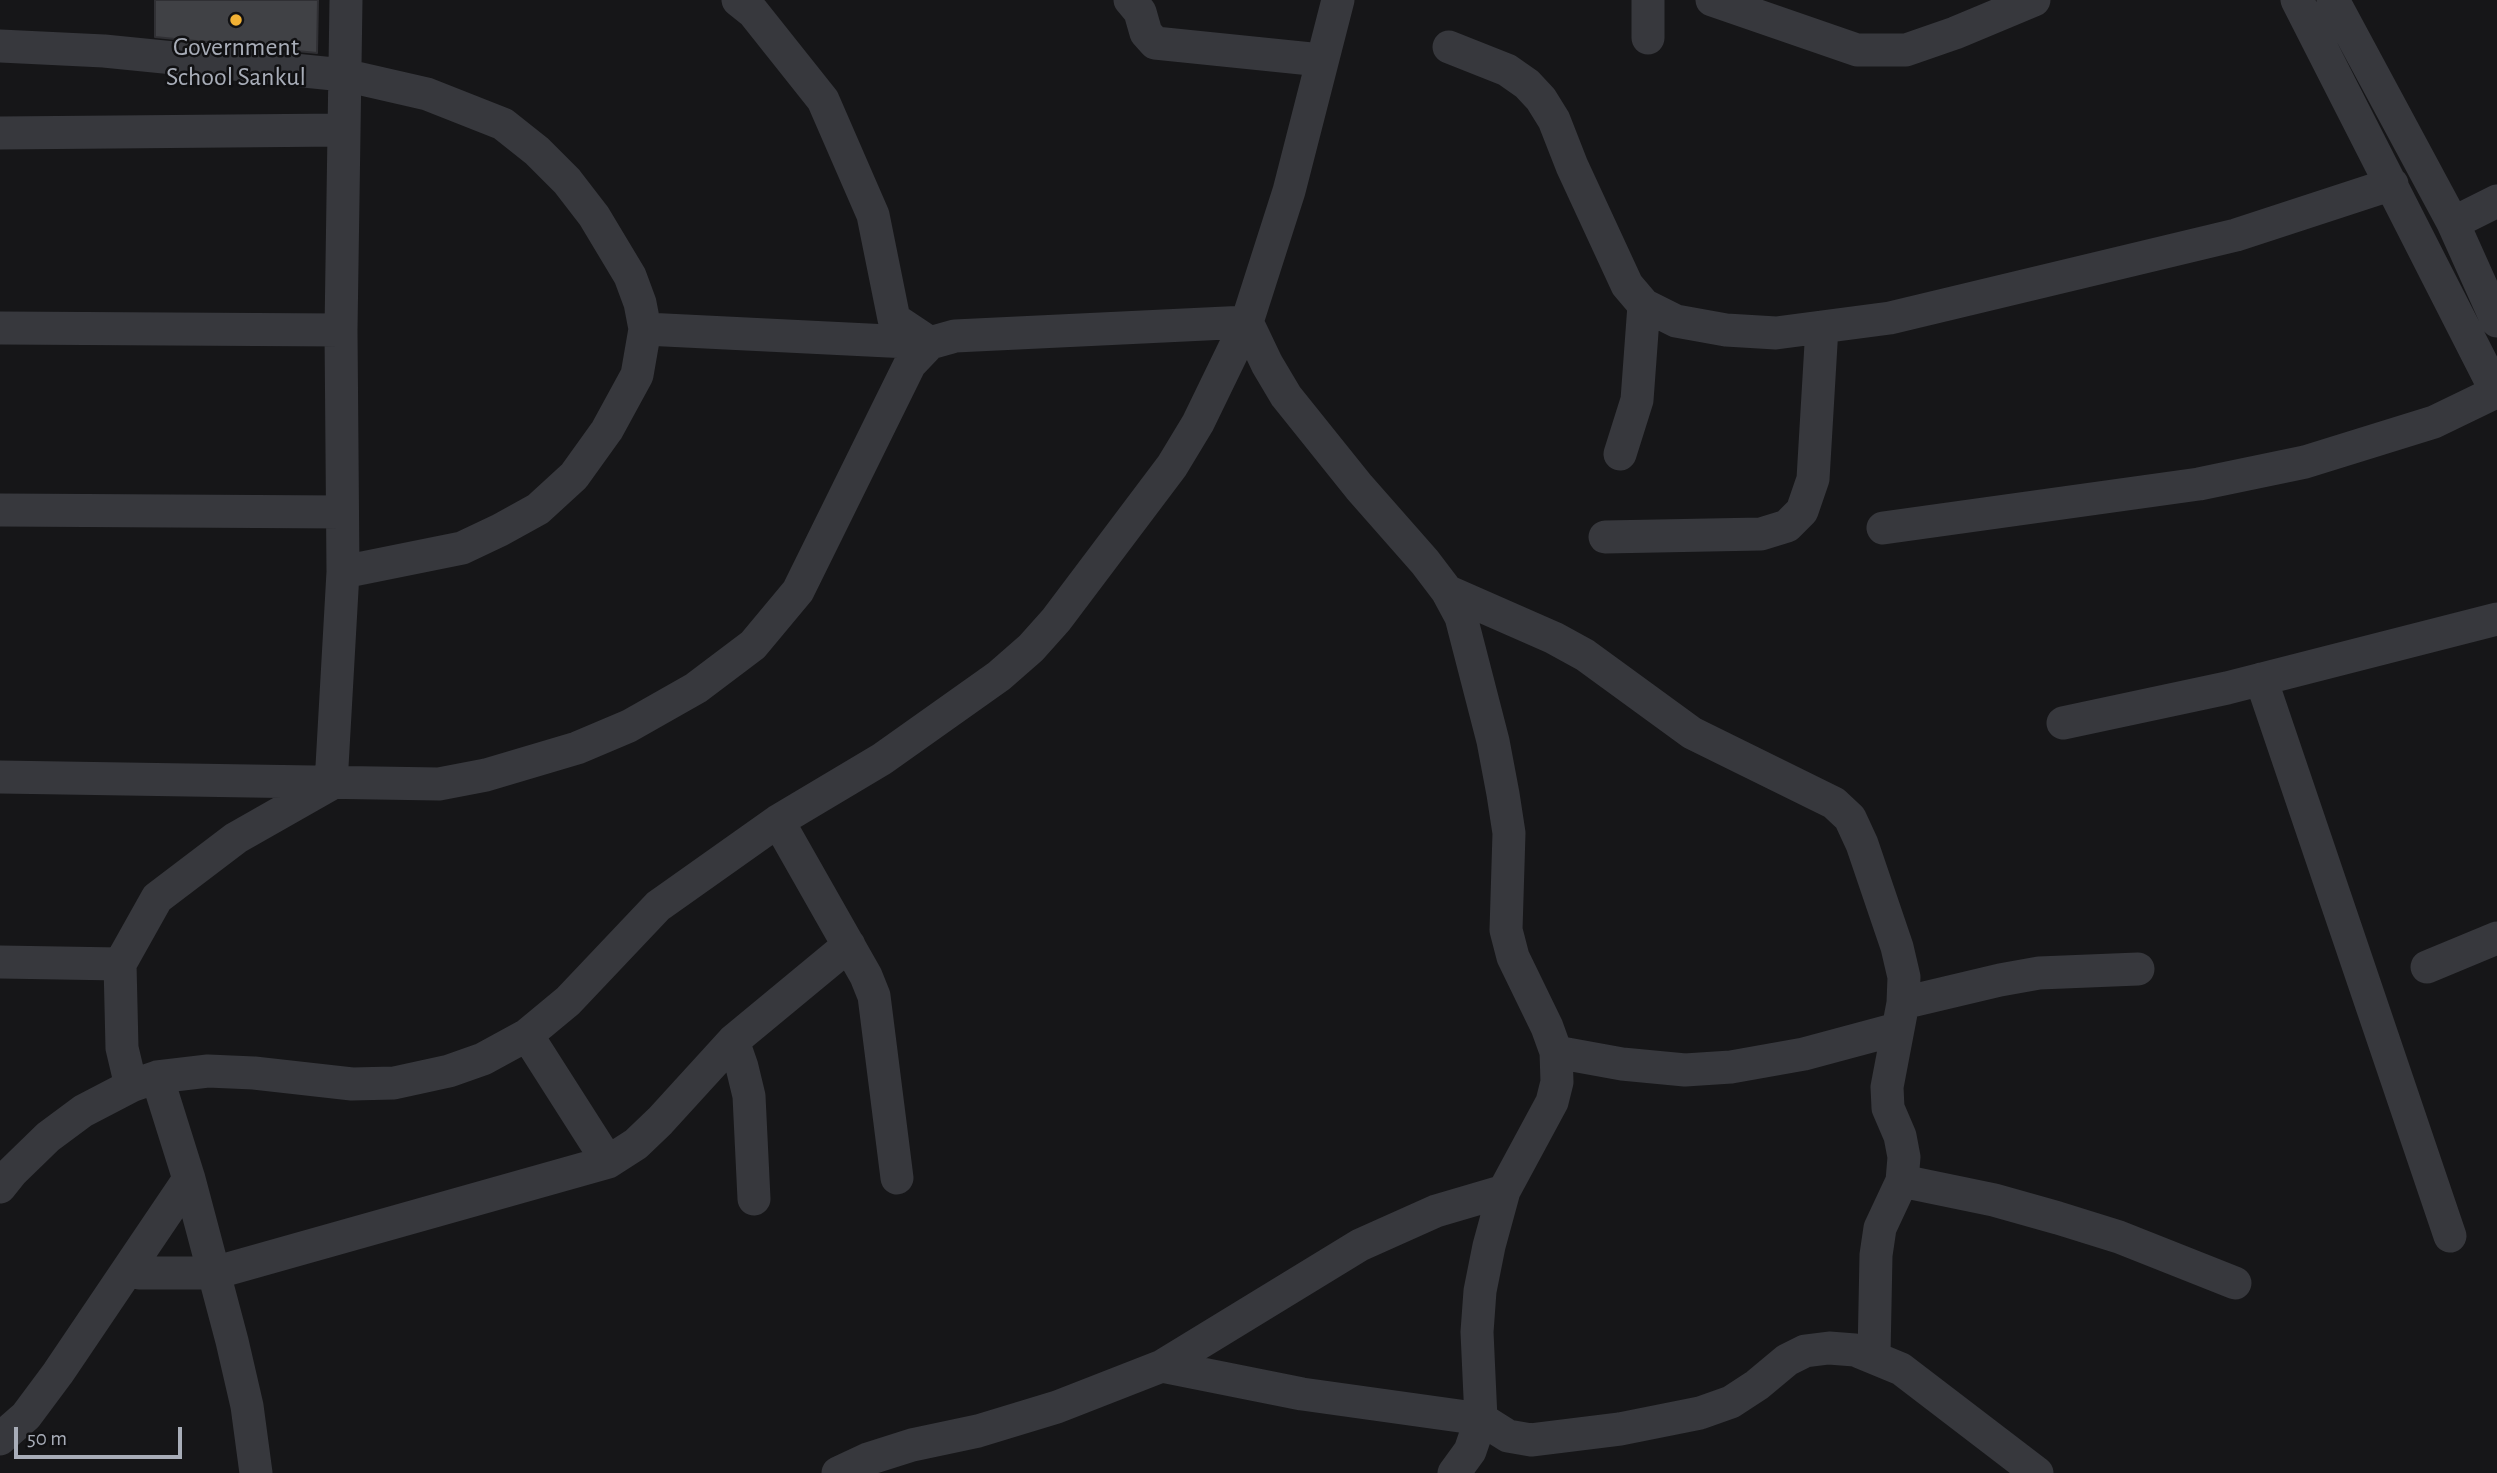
<!DOCTYPE html>
<style>
body{margin:0}
#map{position:relative;width:2497px;height:1473px;overflow:hidden;background:#161618;font-family:"Alegreya Sans",sans-serif}
canvas{display:block}
.scale{position:absolute;left:14px;top:1427px;width:168px;height:32px;box-sizing:border-box;border:4px solid #a8adb8;border-top:0;padding-left:9px;font-size:21px;line-height:24px;white-space:nowrap;color:#a8adb8;-webkit-text-stroke:5px #111113;paint-order:stroke}
</style>
<div id="map">
<canvas width="2497" height="1473"></canvas>
<div class="scale">50 m</div>
</div>
<script>
const context = document.querySelector('canvas').getContext('2d');
context.lineJoin = 'round';
function fill(path, color) {
  context.fillStyle = color;
  context.fill(path, 'evenodd');
}
function shape(rows) {
  const path = new Path2D();
  for (const r of rows) {
    path.moveTo(r[0], r[1]);
    for (let i = 2; i < r.length; i += 2) path.lineTo(r[i], r[i + 1]);
  }
  return path;
}
function stroke(path, color, width, dash) {
  context.strokeStyle = color;
  context.lineWidth = width;
  context.lineCap = dash ? 'butt' : 'round';
  context.setLineDash(dash || []);
  context.stroke(path);
}
function drawText(font, color, halo, rows, align = 'center') {
  context.font = font + ' "Alegreya Sans",sans-serif';
  context.lineWidth = 5;
  context.setLineDash([]);
  context.textBaseline = 'middle';
  context.strokeStyle = halo;
  context.fillStyle = color;
  for (const [text, x, y, turn = 0] of rows) {
    context.save();
    context.translate(x, y);
    context.rotate((+turn || 0) * Math.PI / 180);
    context.textAlign = isNaN(turn) ? turn : align;
    if (halo) context.strokeText(text, 0, 0);
    context.fillText(text, 0, 0);
    context.restore();
  }
}
const building = shape([
 [155,0,318,0,317,53,155,37,155,0]
]);
const minor = shape([
 [738,0,753,12,823,100,873,215,894,319,930,343],
 [1130,0,1140,12,1146,33,1155,43,1321,60],
 [1648,0,1648,38],
 [1712,0,1857,50,1906,50,1955,33,2034,0],
 [2297,0,2497,393],
 [2333,0,2453,223,2497,321],
 [0,46,104,51,344,75,427,94,503,124,537,151,567,181,594,216,630,276,640,303,645,329,637,375,607,430,574,476,538,509,500,530,462,548,343,572],
 [1449,47,1507,70,1527,84,1541,99,1554,120,1572,166,1627,285,1644,305,1676,321,1726,330,1776,333,1890,318,2236,235,2392,184],
 [0,133,343,130],
 [2453,223,2497,201],
 [1247,322,1267,364,1286,396,1359,487,1425,562,1447,591,1461,617,1493,741,1503,794,1509,833,1506,930,1513,957,1547,1027,1556,1052,1557,1082,1552,1102,1504,1191,1489,1246,1480,1291,1477,1332,1481,1419,1470,1451,1454,1473],
 [0,328,341,330],
 [645,329,929,343],
 [1620,454,1637,400,1644,305],
 [0,510,342,512],
 [1883,528,2199,484,2305,462,2434,422,2496,392],
 [1605,537,1761,534,1787,526,1802,511,1813,479,1822,327],
 [1447,591,1554,638,1585,655,1692,733,1834,803,1850,818,1862,844,1897,947,1904,977,1903,1003,1887,1087,1888,1108,1900,1136,1904,1157,1902,1181,1880,1228,1876,1255,1874,1356],
 [2261,679,2450,1236],
 [2063,723,2227,688,2497,619],
 [0,777,439,784,486,775,577,748,629,726,696,688,753,645,798,591,910,364,930,343,955,336,1247,322],
 [778,821,866,976,874,996,897,1178],
 [0,962,120,964],
 [2427,967,2497,938],
 [1903,1003,2000,980,2039,973,2138,969],
 [527,1035,608,1162],
 [733,1041,742,1067,749,1096,754,1199],
 [1556,1052,1622,1064,1685,1070,1731,1067,1804,1054,1897,1029],
 [157,1077,189,1179,232,1341,247,1406,256,1473],
 [131,1086,122,1048,120,964,157,898,236,838,331,784,343,572,341,330,346,0],
 [1902,1181,1994,1200,2058,1218,2119,1237,2235,1283],
 [0,1187,12,1172,48,1137,83,1111,131,1086,157,1077,208,1071,254,1073,352,1084,394,1083,449,1071,483,1059,527,1035,568,1001,658,906,778,821,882,759,999,676,1031,648,1056,620,1172,466,1198,423,1247,322,1289,191,1338,0],
 [129,1270,139,1273,214,1273,608,1162,636,1144,660,1121,733,1041,849,945],
 [1162,1366,1302,1394,1481,1419,1508,1436,1531,1440,1620,1429,1700,1413,1731,1402,1757,1385,1787,1360,1805,1351,1829,1348,1855,1350,1901,1369,2037,1473],
 [0,1439,26,1416,58,1373,189,1179],
 [838,1473,868,1459,912,1445,978,1431,1057,1407,1162,1366,1360,1245,1436,1211,1504,1191]
]);
const markers = [
 [236,20,7,"#f2b134"]
];
const poiNames = [
 ["Government",236,47],
 ["School Sankul",236,77]
];
fill(building, '#404145');
stroke(building, '#303034', 2);
stroke(minor, '#37383d', 33);
for (const [x, y, r, color] of markers) {
  const dot = new Path2D();
  dot.arc(x, y, r, 0, 2 * Math.PI);
  context.fillStyle = color;
  context.fill(dot);
  stroke(dot, '#111113', 2.5);
}
drawText('26px', '#a8adb8', '#111113', poiNames);
</script>
